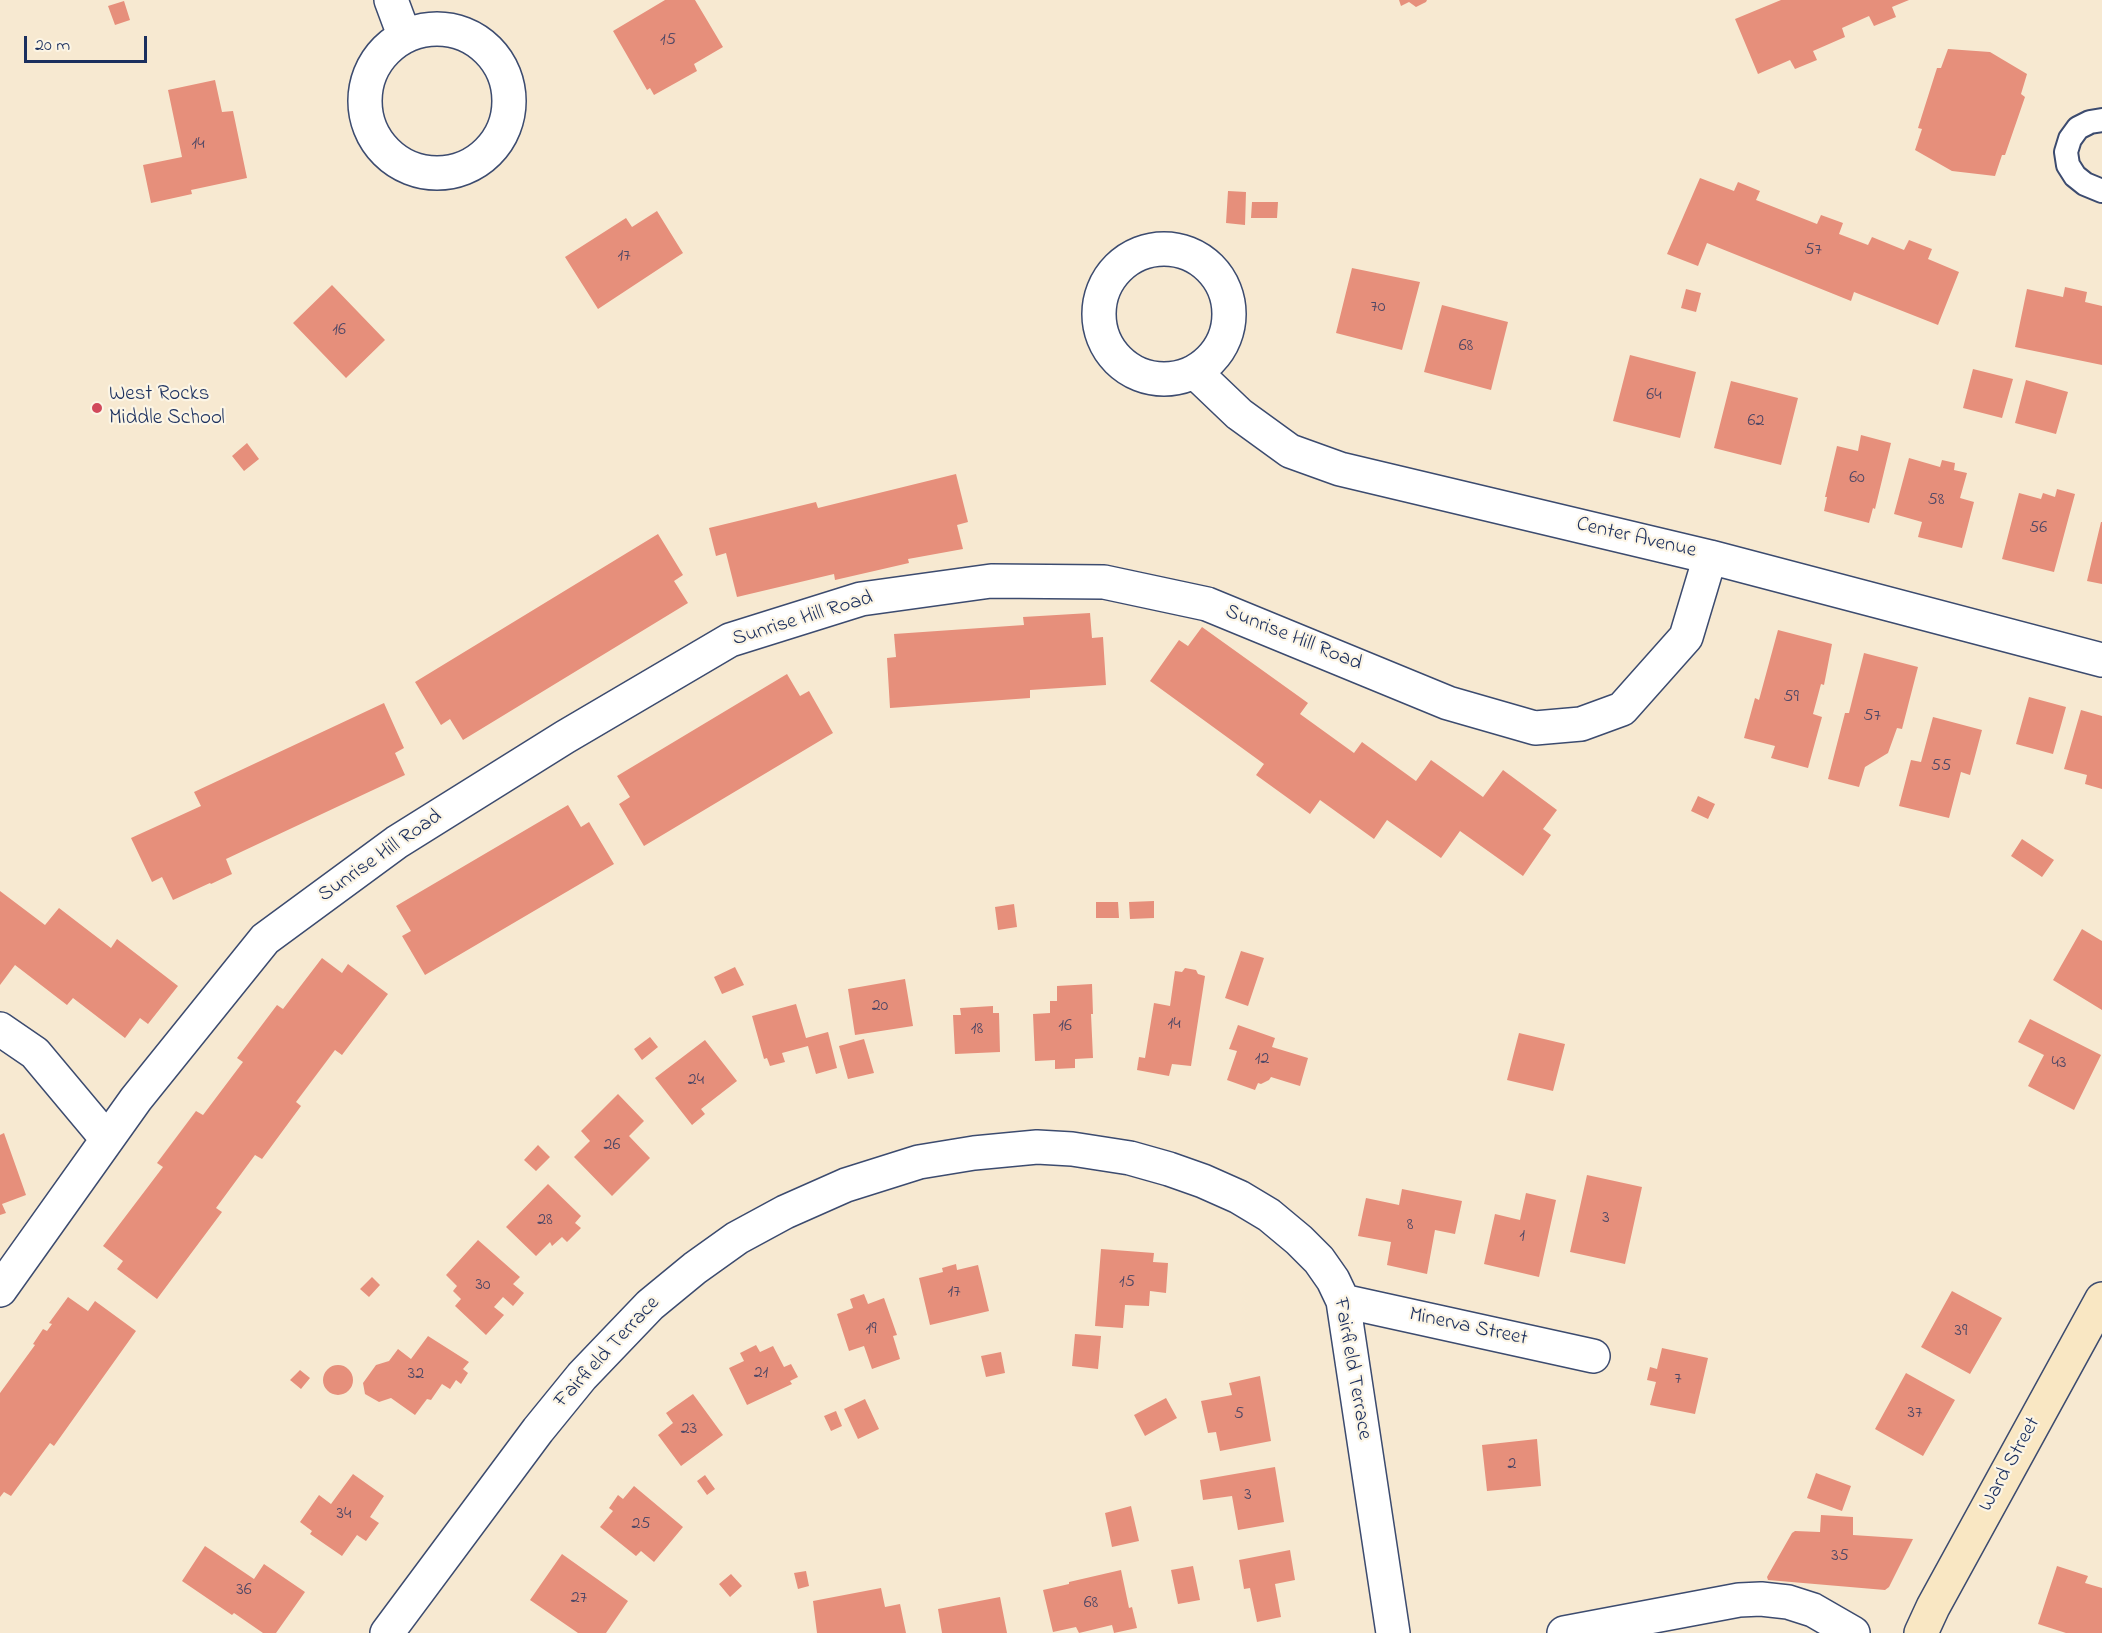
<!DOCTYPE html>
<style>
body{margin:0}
#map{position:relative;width:2102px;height:1633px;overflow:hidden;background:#f7e9d1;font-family:"Indie Flower",sans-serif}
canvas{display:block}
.scale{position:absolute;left:24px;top:36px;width:123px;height:27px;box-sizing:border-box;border:3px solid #1b2f5e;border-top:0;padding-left:8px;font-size:18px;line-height:21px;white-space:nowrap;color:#1b2f5e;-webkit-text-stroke:4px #fcf5e5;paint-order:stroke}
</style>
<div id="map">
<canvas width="2102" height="1633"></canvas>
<div class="scale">20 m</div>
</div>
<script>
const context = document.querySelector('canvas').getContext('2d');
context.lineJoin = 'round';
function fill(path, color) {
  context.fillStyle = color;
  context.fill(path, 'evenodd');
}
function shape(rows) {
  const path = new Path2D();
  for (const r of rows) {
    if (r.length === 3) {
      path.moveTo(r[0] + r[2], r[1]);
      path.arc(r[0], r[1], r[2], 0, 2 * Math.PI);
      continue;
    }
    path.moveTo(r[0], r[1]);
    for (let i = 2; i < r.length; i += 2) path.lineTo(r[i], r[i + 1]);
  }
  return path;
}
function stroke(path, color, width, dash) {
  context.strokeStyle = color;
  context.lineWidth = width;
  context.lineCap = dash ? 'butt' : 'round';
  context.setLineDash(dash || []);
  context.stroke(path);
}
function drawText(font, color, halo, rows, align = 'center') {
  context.font = font + ' "Indie Flower",sans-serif';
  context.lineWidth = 4.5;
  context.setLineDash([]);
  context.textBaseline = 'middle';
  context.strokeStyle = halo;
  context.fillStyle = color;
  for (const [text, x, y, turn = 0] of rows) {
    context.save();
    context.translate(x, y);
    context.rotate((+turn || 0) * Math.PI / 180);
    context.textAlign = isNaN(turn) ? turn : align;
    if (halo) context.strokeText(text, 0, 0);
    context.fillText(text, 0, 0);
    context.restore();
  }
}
const building = shape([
 [665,0,695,0,723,47,694,64,697,71,654,95,650,88,647,90,613,31],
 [1399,0,1427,0,1426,2,1416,7,1409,2,1401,6],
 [1781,0,1909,0,1892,7,1896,17,1874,26,1869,16,1842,28,1845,37,1813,51,1817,60,1795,69,1790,60,1758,74,1735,19],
 [124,1,130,20,115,25,108,6],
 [1948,49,1990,52,2027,74,2021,94,2025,97,2005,155,2002,155,1995,176,1952,171,1915,150,1922,129,1918,128,1937,68,1941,68],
 [215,80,222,112,233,111,247,178,191,190,192,194,151,203,143,165,182,157,168,90],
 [1700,178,1734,191,1738,182,1760,191,1756,200,1817,224,1821,215,1843,223,1839,234,1868,245,1872,237,1904,250,1909,240,1932,249,1928,259,1959,272,1938,325,1854,292,1851,301,1707,243,1698,266,1667,254],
 [1228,191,1246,192,1245,225,1226,223],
 [1252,202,1278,202,1277,218,1251,218],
 [657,211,683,253,598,309,565,257,626,218,632,227],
 [1352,268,1420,282,1402,350,1336,333],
 [332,285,385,340,346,378,293,323],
 [2065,287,2087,292,2085,302,2102,306,2102,365,2015,347,2027,289,2063,297],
 [1686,289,1701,293,1696,312,1681,308],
 [1442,305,1508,322,1491,390,1424,372],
 [1630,355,1696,372,1680,438,1613,421],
 [1973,369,2013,379,2002,418,1963,408],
 [2026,380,2068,392,2056,434,2015,423],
 [1731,381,1798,398,1781,465,1714,448],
 [1861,435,1891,443,1875,509,1873,508,1869,523,1824,511,1827,497,1825,497,1837,446,1858,451],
 [247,443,259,459,244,471,232,456],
 [1909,458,1940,467,1942,460,1955,463,1954,470,1967,473,1960,498,1974,502,1962,548,1918,537,1922,522,1894,514],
 [956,474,968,522,957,525,963,549,908,559,909,563,835,580,834,574,737,597,726,553,716,556,709,528,816,502,818,508],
 [2057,489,2075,494,2054,572,2002,559,2019,493,2041,499,2043,493,2055,497],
 [2101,522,2102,522,2102,584,2087,581],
 [658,534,683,575,674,581,688,603,463,740,450,719,441,725,415,682],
 [1090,613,1092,638,1103,637,1106,685,1030,690,1030,698,890,708,887,658,896,657,894,634,1024,625,1023,617],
 [1202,627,1308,703,1300,714,1354,753,1362,742,1416,781,1431,760,1483,797,1503,770,1557,810,1543,829,1551,835,1523,876,1460,831,1441,858,1387,820,1374,839,1320,800,1310,814,1256,775,1264,764,1150,681,1179,640,1188,646],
 [1778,630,1832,644,1824,685,1821,684,1813,714,1822,717,1808,768,1771,758,1775,746,1744,738,1755,698,1759,700],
 [1864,653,1918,667,1902,729,1897,728,1888,753,1865,767,1859,787,1828,779,1845,713,1849,713],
 [787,674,800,696,809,691,833,733,644,846,619,804,630,797,617,776],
 [2029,697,2066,707,2053,754,2016,744],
 [384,703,404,748,395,753,405,775,226,859,232,874,211,884,210,883,173,900,162,877,152,882,131,838,201,806,194,792],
 [2081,710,2102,716,2102,789,2085,784,2087,775,2064,769],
 [1933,717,1982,730,1970,775,1961,772,1949,818,1899,806,1911,760,1921,762],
 [1698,796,1715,804,1708,819,1691,811],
 [568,805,581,827,589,822,614,864,425,975,402,936,411,931,396,906],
 [2022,839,2054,860,2042,877,2011,856],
 [0,891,45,925,59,908,111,948,117,939,178,986,148,1024,140,1018,125,1038,73,998,67,1005,15,965,0,985],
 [1154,901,1154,918,1130,919,1129,902],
 [1096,902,1118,902,1119,918,1096,918],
 [1014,904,1017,927,998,930,995,907],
 [2082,929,2102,941,2102,1010,2053,980],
 [1241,951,1264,958,1248,1006,1225,998],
 [322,958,342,973,348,964,388,994,342,1055,335,1050,296,1102,301,1106,262,1159,255,1155,216,1208,222,1212,157,1299,117,1269,123,1261,103,1246,163,1167,157,1163,196,1111,203,1115,243,1062,237,1058,277,1005,283,1009],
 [735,967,744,985,722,994,714,977],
 [1185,968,1196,970,1198,974,1205,976,1191,1066,1172,1064,1169,1076,1137,1070,1139,1057,1145,1058,1154,1003,1170,1006,1175,971,1182,972],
 [905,979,913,1026,855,1035,848,989],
 [1092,984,1093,1014,1091,1014,1093,1058,1075,1059,1075,1068,1055,1069,1055,1060,1035,1061,1033,1014,1050,1013,1050,1001,1057,1001,1057,986],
 [796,1004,806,1038,828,1032,837,1068,816,1074,808,1046,782,1053,785,1062,770,1066,767,1058,764,1059,752,1016],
 [993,1006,993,1013,999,1013,1000,1052,955,1054,953,1015,961,1015,960,1008],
 [2030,1019,2101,1055,2074,1110,2028,1086,2044,1055,2018,1042],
 [1238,1025,1275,1038,1272,1047,1308,1058,1300,1086,1271,1077,1269,1080,1261,1084,1258,1083,1255,1090,1227,1080,1237,1051,1229,1049],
 [1519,1033,1565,1044,1553,1091,1507,1080],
 [650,1037,658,1047,642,1060,634,1049],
 [864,1039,874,1073,848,1079,839,1046],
 [705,1040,737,1081,701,1109,705,1114,692,1125,655,1078],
 [618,1094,644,1121,629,1136,650,1158,612,1196,574,1157,590,1141,581,1131],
 [4,1133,26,1195,2,1204,6,1213,0,1215,0,1135],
 [538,1145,550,1157,536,1171,524,1160],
 [1587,1175,1642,1187,1625,1264,1570,1252],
 [548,1184,581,1216,575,1223,581,1228,567,1242,562,1237,552,1246,550,1242,536,1256,506,1227],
 [1402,1189,1462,1201,1455,1234,1435,1230,1427,1274,1387,1265,1391,1242,1358,1236,1366,1198,1399,1205],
 [1526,1193,1556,1200,1539,1277,1484,1264,1495,1214,1520,1220],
 [478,1240,520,1277,513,1284,524,1293,513,1306,503,1297,494,1307,504,1315,486,1335,455,1306,461,1299,453,1291,457,1286,446,1275],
 [1101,1249,1154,1253,1153,1262,1168,1263,1166,1293,1150,1291,1149,1306,1125,1305,1123,1328,1095,1326],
 [956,1264,957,1270,978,1265,989,1311,930,1325,919,1278,943,1272,942,1268],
 [372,1277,380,1285,369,1297,360,1289],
 [1952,1291,2002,1318,1970,1374,1921,1347],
 [864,1294,868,1304,884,1298,897,1335,893,1336,900,1359,872,1369,864,1346,849,1351,837,1314,853,1308,850,1299],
 [68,1297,88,1311,95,1301,136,1331,54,1446,50,1443,11,1496,4,1492,0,1497,0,1393,35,1345,33,1344,43,1329,47,1331,52,1324,49,1323],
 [1075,1334,1101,1336,1098,1369,1072,1366],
 [428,1336,469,1362,463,1369,468,1373,461,1384,456,1380,450,1389,442,1384,431,1400,427,1399,415,1415,391,1398,379,1402,365,1394,363,1383,376,1365,389,1361,398,1349,411,1359],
 [756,1345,760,1352,773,1346,784,1367,791,1364,798,1377,790,1381,792,1384,747,1405,729,1368,744,1361,740,1353],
 [1662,1348,1708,1358,1695,1414,1650,1405,1656,1382,1647,1380,1650,1367,1657,1369],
 [1001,1352,1005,1373,986,1377,981,1356],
 [338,1380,15],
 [300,1370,310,1378,301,1389,290,1380],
 [1906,1373,1955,1400,1923,1456,1875,1429],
 [1260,1376,1271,1441,1220,1451,1216,1432,1208,1433,1201,1401,1232,1395,1229,1383],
 [693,1394,723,1435,681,1466,658,1435,673,1423,666,1413],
 [1166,1398,1177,1418,1145,1436,1134,1415],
 [865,1399,879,1429,858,1439,844,1409],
 [836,1411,842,1426,831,1431,824,1416],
 [1537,1439,1541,1486,1487,1491,1482,1445],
 [1275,1467,1284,1522,1238,1530,1232,1496,1203,1500,1200,1480],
 [1816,1473,1851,1486,1842,1511,1807,1498],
 [353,1474,384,1496,370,1517,379,1523,366,1541,357,1535,342,1556,310,1534,312,1531,300,1522,319,1495,331,1504],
 [705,1475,715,1489,707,1495,697,1481],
 [634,1486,683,1527,654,1562,641,1551,636,1556,600,1527,613,1511,609,1508,618,1495,623,1499],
 [1131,1506,1139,1541,1112,1547,1105,1513],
 [1821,1515,1853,1517,1853,1535,1913,1539,1889,1587,1885,1590,1768,1580,1767,1577,1792,1533,1795,1531,1820,1532],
 [205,1546,254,1579,264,1564,305,1592,276,1633,263,1633,234,1613,232,1615,182,1581],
 [1290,1550,1295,1580,1275,1584,1281,1617,1257,1622,1250,1588,1244,1589,1239,1560],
 [562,1554,628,1601,606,1633,578,1633,530,1600],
 [1193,1566,1200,1600,1178,1604,1171,1570],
 [2057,1566,2088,1576,2085,1583,2102,1588,2102,1633,2066,1633,2038,1624],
 [1121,1570,1129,1608,1132,1607,1137,1628,1114,1633,1112,1625,1079,1633,1076,1627,1053,1632,1043,1590,1069,1584,1069,1582],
 [806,1571,809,1586,798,1589,794,1573],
 [731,1574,742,1586,730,1597,719,1584],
 [881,1588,885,1607,900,1604,906,1633,817,1633,813,1601],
 [1000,1597,1007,1633,942,1633,938,1609]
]);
const lane = shape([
 [2102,120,2090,122,2078,128,2070,139,2066,152,2068,165,2075,176,2085,184,2102,191]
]);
const street = shape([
 [391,0,404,35],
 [437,101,72],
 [1164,314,65],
 [1195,372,1239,414,1290,451,1340,469,1710,557,2102,660],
 [0,1029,35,1053,107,1139],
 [0,1290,136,1099,265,939,397,842,565,737,730,640,861,599,991,581,1104,582,1207,604,1448,703,1535,728,1581,724,1622,709,1686,637,1710,557],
 [1343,1301,1593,1356],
 [387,1633,538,1430,582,1376,650,1305,695,1268,737,1238,785,1212,846,1185,919,1162,974,1153,1037,1147,1072,1149,1130,1158,1169,1169,1203,1181,1239,1197,1269,1215,1299,1240,1319,1260,1333,1280,1343,1301,1393,1633],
 [1564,1633,1739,1600,1761,1599,1788,1602,1813,1610,1853,1633]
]);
const secondary = shape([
 [1921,1633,1933,1607,2102,1299]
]);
const markers = [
 [97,408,6,"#d1495b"]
];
const numberNames = [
 ["15",668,41],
 ["14",198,145],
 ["57",1813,251],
 ["17",624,257],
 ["70",1378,308],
 ["16",339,331],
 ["68",1466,347],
 ["64",1654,396],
 ["62",1756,422],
 ["60",1857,479],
 ["58",1936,501],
 ["56",2038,529],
 ["59",1791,698],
 ["57",1872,717],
 ["55",1941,767],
 ["20",880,1007],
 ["14",1174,1025],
 ["16",1065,1027],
 ["18",977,1030],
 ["12",1262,1060],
 ["43",2059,1064],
 ["24",696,1081],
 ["26",612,1146],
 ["3",1606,1219],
 ["28",545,1221],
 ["8",1410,1226],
 ["1",1522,1237],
 ["15",1127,1283],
 ["30",483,1286],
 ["17",954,1293],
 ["19",871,1330],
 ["39",1961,1332],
 ["21",761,1374],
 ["32",416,1375],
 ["7",1678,1380],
 ["37",1915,1414],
 ["5",1239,1415],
 ["23",689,1430],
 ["2",1512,1465],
 ["3",1248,1496],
 ["34",344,1515],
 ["25",641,1525],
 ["35",1840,1557],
 ["36",244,1591],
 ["27",579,1599],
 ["68",1091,1604]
];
const poiNames = [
 ["West Rocks",109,396],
 ["Middle School",109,420]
];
const streetNames = [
 ["Center Avenue",1636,539,13],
 ["Sunrise Hill Road",803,620,-17],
 ["Sunrise Hill Road",1293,639,22],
 ["Sunrise Hill Road",381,857,-35],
 ["Minerva Street",1468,1328,12],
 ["Fairfield Terrace",608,1353,-47],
 ["Fairfield Terrace",1351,1369,80],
 ["Ward Street",2011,1465,-61]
];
fill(building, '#e68f7b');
stroke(lane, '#3c4b6f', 26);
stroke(street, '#3c4b6f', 36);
stroke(secondary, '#3c4b6f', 36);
stroke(lane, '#fff', 22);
stroke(street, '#fff', 33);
stroke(secondary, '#f9e7c3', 33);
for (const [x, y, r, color] of markers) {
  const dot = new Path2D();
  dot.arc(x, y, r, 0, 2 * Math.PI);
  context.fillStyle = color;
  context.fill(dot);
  stroke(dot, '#fcf5e5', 2);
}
drawText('18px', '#4e4765', null, numberNames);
drawText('21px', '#1b2f5e', '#fcf5e5', poiNames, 'left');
drawText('21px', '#1b2f5e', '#fcf5e5', streetNames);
</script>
